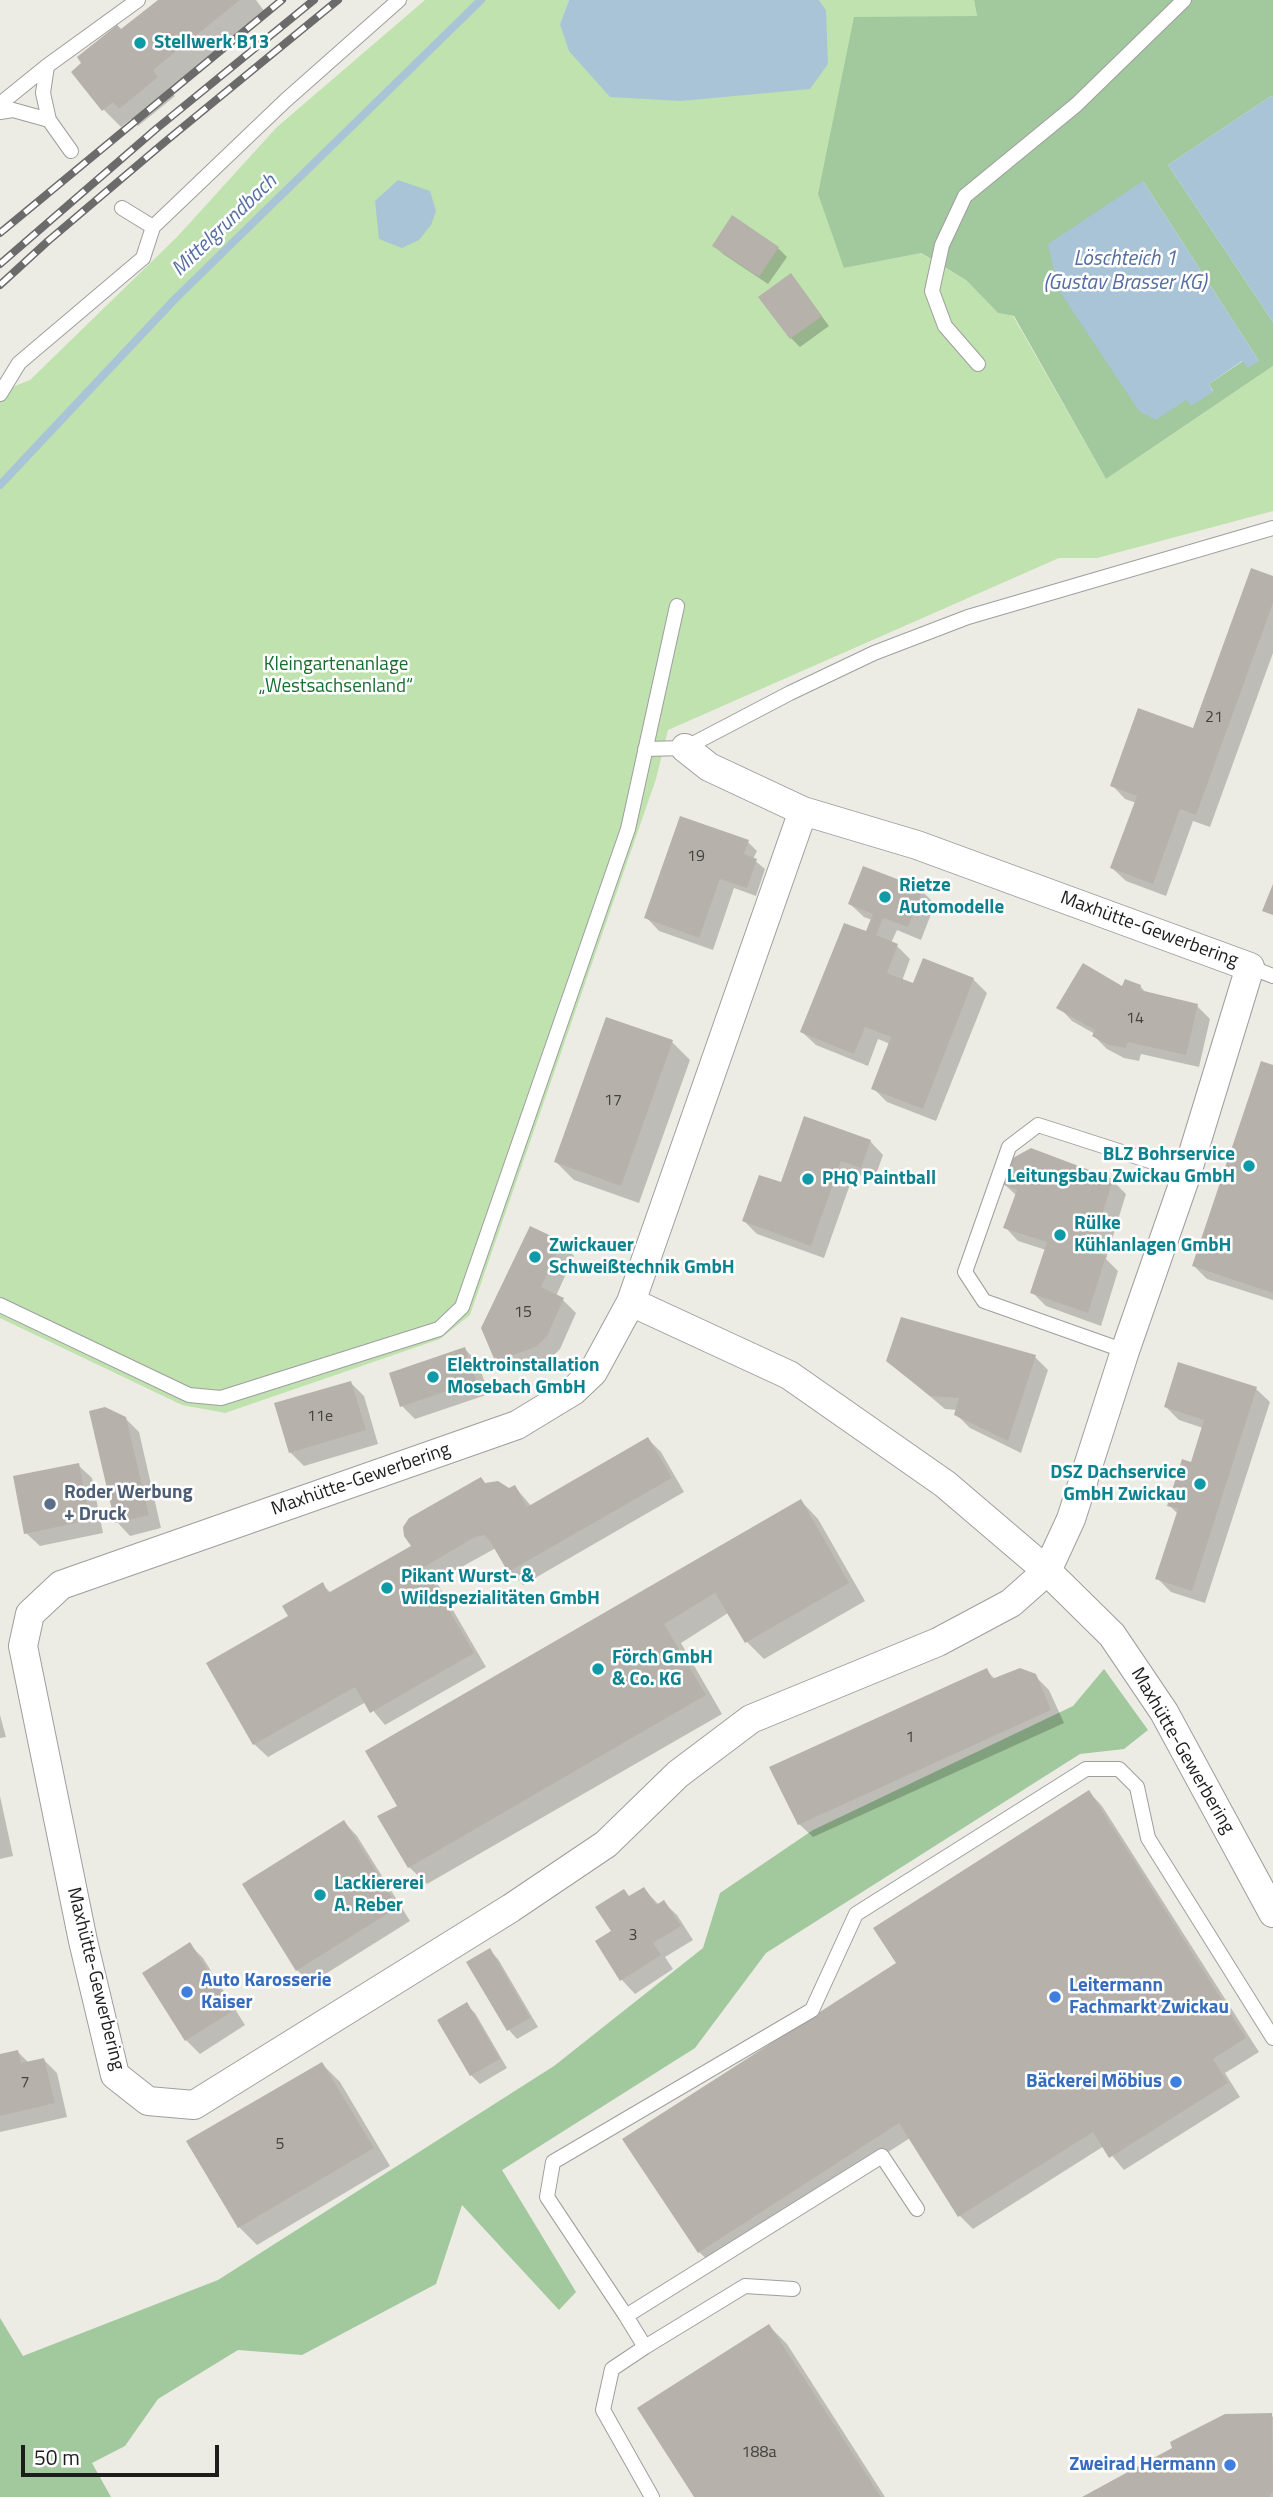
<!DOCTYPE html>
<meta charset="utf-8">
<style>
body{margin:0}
#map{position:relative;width:1273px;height:2497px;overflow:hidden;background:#edece4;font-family:"Titillium Web",sans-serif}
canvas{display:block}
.scale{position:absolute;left:21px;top:2445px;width:198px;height:32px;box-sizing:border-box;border:4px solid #1d1d1d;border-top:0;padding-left:9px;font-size:21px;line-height:24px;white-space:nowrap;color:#1d1d1d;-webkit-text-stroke:5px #fff;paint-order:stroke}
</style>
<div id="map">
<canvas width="1273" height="2497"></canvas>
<div class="scale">50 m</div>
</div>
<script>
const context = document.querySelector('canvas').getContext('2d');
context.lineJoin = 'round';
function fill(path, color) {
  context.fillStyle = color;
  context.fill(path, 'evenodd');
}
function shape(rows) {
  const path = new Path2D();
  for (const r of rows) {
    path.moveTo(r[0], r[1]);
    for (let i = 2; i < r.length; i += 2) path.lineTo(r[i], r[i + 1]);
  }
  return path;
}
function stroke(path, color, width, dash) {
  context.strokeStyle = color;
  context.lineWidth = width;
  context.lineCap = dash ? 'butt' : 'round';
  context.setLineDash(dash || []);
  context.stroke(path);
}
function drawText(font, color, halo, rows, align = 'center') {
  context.font = font + ' "Titillium Web",sans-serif';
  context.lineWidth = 5;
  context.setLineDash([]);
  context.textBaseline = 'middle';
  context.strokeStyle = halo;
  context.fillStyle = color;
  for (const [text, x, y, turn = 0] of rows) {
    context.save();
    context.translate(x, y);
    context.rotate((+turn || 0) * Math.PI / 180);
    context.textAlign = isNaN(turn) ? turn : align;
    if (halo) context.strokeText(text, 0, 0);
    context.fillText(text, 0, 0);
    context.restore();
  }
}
const grass = shape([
 [425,0,569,0,560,24,681,101,725,95,826,10,819,0,974,0,977,16,844,268,920,253,966,280,998,313,1013,316,1106,479,1273,366,1273,511,1097,558,1059,558,668,730,656,779,470,1315,440,1339,225,1413,182,1405,0,1318,0,392,30,380,177,237,277,127]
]);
const forest = shape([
 [974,0,1273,0,1273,98,1271,96,1168,165,1273,322,1273,366,1106,479,1014,316,998,313,966,280,921,253,844,268,818,194,854,17,977,16],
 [1143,181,1259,361,1243,361,1209,384,1213,391,1186,399],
 [1104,1669,1148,1730,1124,1749,1080,1754,766,1953,695,2048,502,2170,576,2292,559,2310,462,2205,436,2284,302,2355,238,2350,158,2399,125,2446,92,2463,111,2497,0,2497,0,2318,23,2356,218,2280,554,2066,703,1948,720,1893,813,1830,1073,1706]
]);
const water = shape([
 [569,0,819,0,826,10,828,64,810,89,681,101,610,97,569,51,560,24],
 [1271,96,1273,98,1273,322,1168,165],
 [398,180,430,191,436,211,431,225,419,240,402,248,379,239,375,201],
 [1143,181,1259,361,1248,368,1242,361,1209,384,1213,392,1191,406,1186,400,1156,420,1139,411,1058,289,1048,244]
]);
const shadow = shape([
 [161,0,256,0,265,12,169,89,175,96,138,126,131,119,121,127,104,110,121,32],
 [732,218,778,248,787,257,768,284,723,254,714,245],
 [791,275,829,326,800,347,791,338],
 [1273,578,1273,653,1210,827,1193,821,1166,896,1126,881,1112,868,1136,803,1125,799,1112,785,1194,730],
 [748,842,757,851,753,859,765,869,756,896,734,888,713,950,659,931,646,917],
 [922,891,935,904,921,940,897,930,891,943,897,946,910,959,902,981,914,986,973,979,987,993,936,1121,887,1102,873,1088,890,1044,878,1039,868,1066,816,1045,802,1032,867,934,872,920,864,917,850,904],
 [1140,986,1147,994,1197,1006,1210,1019,1199,1067,1141,1054,1139,1061,1124,1058,1107,1049,1094,1036,1095,1034,1072,1021,1059,1007,1123,989],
 [672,1042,690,1060,639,1203,574,1180,556,1162],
 [1273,1067,1273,1300,1207,1279,1194,1266],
 [870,1141,883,1155,874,1180,854,1173,824,1258,757,1234,744,1221,782,1185],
 [1112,1180,1126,1194,1106,1259,1118,1271,1101,1326,1046,1306,1032,1292,1046,1250,1018,1241,1005,1227,1017,1196,1004,1184],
 [561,1242,574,1256,556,1296,563,1300,576,1313,560,1349,549,1360,510,1374,496,1360],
 [465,1349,478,1363,489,1394,415,1419,402,1406],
 [1035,1357,1048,1370,1021,1453,970,1428,956,1414,957,1410,945,1409,888,1361],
 [351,1383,364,1396,378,1444,304,1466,290,1452],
 [1256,1389,1270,1402,1205,1603,1171,1592,1157,1578,1178,1514,1169,1505,1192,1464,1203,1428,1179,1420,1166,1407],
 [125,1418,139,1432,161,1528,130,1536,117,1522],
 [648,1439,661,1452,684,1492,523,1585,510,1571,496,1548,436,1581,486,1667,385,1725,366,1702,268,1757,254,1744,290,1617,322,1584,331,1593,414,1546,486,1484,509,1490,515,1487,532,1507],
 [78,1465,92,1478,103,1533,40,1546,26,1533],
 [801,1501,818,1519,865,1601,764,1659,746,1641,728,1613,681,1643,722,1714,427,1884,409,1867,399,1806],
 [987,1671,996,1680,1035,1676,1049,1690,1064,1723,813,1837,799,1824],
 [0,1715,6,1737,0,1738],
 [1089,1792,1102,1806,1259,2052,1225,2073,1240,2097,1124,2170,1104,2146,973,2229,960,2216,910,2138,713,2265,699,2252],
 [0,1796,13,1856,0,1859],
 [344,1822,357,1836,410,1921,311,1983,297,1970],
 [644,1889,659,1905,663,1902,677,1915,693,1940,665,1957,673,1969,635,1994,622,1980,597,1942,613,1932],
 [190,1945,203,1958,245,2025,200,2054,186,2040],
 [489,1950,498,1959,538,2027,517,2039,509,2030],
 [466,2005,475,2013,507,2068,480,2084,471,2075,439,2020],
 [18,2052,29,2063,44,2060,57,2073,67,2117,0,2132,0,2056],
 [322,2064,340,2082,390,2166,257,2245,239,2227],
 [769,2326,787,2344,885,2497,696,2497],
 [1271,2415,1273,2417,1273,2497,1085,2497]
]);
const stream = shape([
 [0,485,175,299,481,0]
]);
const building = shape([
 [158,0,240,0,153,70,158,77,119,109,113,102,102,111,71,72,81,63,77,57,117,25,121,29],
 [732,215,779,247,759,277,712,246],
 [791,273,822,316,790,339,758,297],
 [1251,568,1273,576,1273,603,1196,815,1180,809,1153,884,1110,868,1137,796,1110,786,1138,708,1193,728],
 [680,816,749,840,744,854,757,859,747,888,720,879,699,938,644,918],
 [863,866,923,889,908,927,883,918,876,935,898,944,887,973,913,983,923,958,974,978,923,1109,871,1089,891,1037,865,1027,854,1054,800,1032,844,923,866,931,873,914,848,904],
 [1273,884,1273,915,1262,911],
 [1083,963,1122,986,1125,979,1141,985,1140,990,1198,1004,1186,1055,1128,1042,1126,1048,1109,1045,1092,1036,1095,1030,1056,1008],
 [606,1017,673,1040,621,1186,554,1162],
 [1261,1061,1273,1065,1273,1293,1192,1266],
 [804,1116,871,1140,861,1168,841,1161,811,1246,742,1221,759,1175,781,1182],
 [1031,1148,1113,1179,1091,1252,1106,1256,1088,1313,1030,1293,1047,1242,1003,1228,1017,1190,1002,1184,1011,1159],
 [530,1226,562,1241,541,1287,564,1298,547,1336,536,1347,495,1361,481,1328],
 [901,1317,1036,1355,1008,1441,954,1415,959,1398,930,1396,886,1361],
 [465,1347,476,1381,400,1407,389,1373],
 [1178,1362,1257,1387,1192,1591,1155,1579,1178,1509,1167,1506,1182,1459,1191,1462,1204,1420,1164,1407],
 [351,1381,366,1430,289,1453,274,1403],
 [105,1407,126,1417,149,1515,115,1523,89,1411],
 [648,1437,672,1478,508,1572,490,1541,484,1535,475,1537,424,1567,474,1653,370,1713,355,1687,253,1745,206,1663,288,1616,282,1606,323,1582,328,1593,411,1546,404,1536,403,1527,409,1518,481,1477,485,1483,498,1481,509,1488,515,1485,527,1507],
 [79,1463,90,1520,24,1534,13,1476],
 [801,1499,849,1583,745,1643,715,1593,664,1624,706,1695,408,1868,377,1816,397,1806,365,1751],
 [987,1668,992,1679,1020,1668,1036,1674,1051,1710,798,1825,769,1767],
 [1089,1790,1246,2038,1213,2059,1228,2083,1109,2158,1093,2132,958,2217,899,2123,698,2253,622,2139,896,1963,873,1928],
 [344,1820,398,1907,296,1971,242,1884],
 [644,1887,656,1905,664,1900,681,1926,653,1943,661,1955,620,1981,595,1941,611,1931,595,1907,624,1889,629,1896],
 [190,1942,233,2011,185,2041,142,1973],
 [490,1948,530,2018,507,2031,466,1962],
 [467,2002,500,2059,470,2076,437,2020],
 [18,2050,21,2063,44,2058,55,2103,0,2116,0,2054],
 [322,2062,374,2148,238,2228,186,2141],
 [769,2324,881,2497,694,2497,637,2408],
 [1272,2413,1273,2491,1269,2497,1082,2497,1172,2448,1170,2442,1225,2414]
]);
const lane = shape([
 [0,104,47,66],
 [0,112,13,110,49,120],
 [71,151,49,120,43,93,47,66,138,0],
 [122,208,153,227],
 [978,364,945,326,932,291,942,245,965,196,1076,105,1184,0],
 [0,394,19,363,143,258,153,227,286,100,399,0],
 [645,749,685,748,790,693,874,653,968,617,1273,528],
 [1250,967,1273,976],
 [0,1305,189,1395,221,1398,439,1329,462,1307,628,829,677,606],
 [1125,1351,984,1301,965,1272,1009,1147,1038,1125,1187,1173],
 [917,2209,882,2156,626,2316,547,2197,553,2162,812,2010,856,1914,1086,1769,1119,1769,1137,1787,1148,1838,1273,2038],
 [626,2316,645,2347,612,2369,603,2410,652,2497],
 [645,2347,745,2286,793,2289]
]);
const street = shape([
 [685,748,709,767,803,811,631,1302,593,1372,573,1391,517,1425,61,1585,30,1614,23,1646,83,1941,115,2075,148,2101,194,2105,511,1908,606,1844,678,1774,751,1719,938,1642,1011,1603,1047,1571,1071,1519,1125,1351,1187,1173,1250,967,917,845,803,811],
 [631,1302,789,1375,945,1484,1047,1571,1112,1635,1164,1712,1273,1913]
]);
const rail = shape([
 [0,233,282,0],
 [0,264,156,129,314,0],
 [0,285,48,241,166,141,338,0]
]);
const markers = [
 [140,43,7,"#0f9aa8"],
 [885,897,7,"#0f9aa8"],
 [1249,1166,7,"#0f9aa8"],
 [808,1179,7,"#0f9aa8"],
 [1060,1235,7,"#0f9aa8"],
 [535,1257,7,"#0f9aa8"],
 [433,1377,7,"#0f9aa8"],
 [1200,1484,7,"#0f9aa8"],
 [50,1504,7,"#5c6f8a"],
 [387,1588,7,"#0f9aa8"],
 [598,1669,7,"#0f9aa8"],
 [320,1895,7,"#0f9aa8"],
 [187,1992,7,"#3f7fe0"],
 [1055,1997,7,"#3f7fe0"],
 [1176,2082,7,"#3f7fe0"],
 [1230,2465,7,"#3f7fe0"]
];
const numberNames = [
 ["21",1214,718],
 ["19",696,857],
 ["14",1135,1019],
 ["17",613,1101],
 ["15",523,1313],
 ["11e",320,1417],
 ["1",910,1738],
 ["3",633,1936],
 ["7",25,2083],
 ["5",280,2145],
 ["188a",759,2453]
];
const cultureNames = [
 ["Stellwerk B13",154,43],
 ["Rietze",899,886],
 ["Automodelle",899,908],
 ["BLZ Bohrservice",1235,1155,"right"],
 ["Leitungsbau Zwickau GmbH",1235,1177,"right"],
 ["PHQ Paintball",822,1179],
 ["Rülke",1074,1224],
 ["Kühlanlagen GmbH",1074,1246],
 ["Zwickauer",549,1246],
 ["Schweißtechnik GmbH",549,1268],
 ["Elektroinstallation",447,1366],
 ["Mosebach GmbH",447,1388],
 ["DSZ Dachservice",1186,1473,"right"],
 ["GmbH Zwickau",1186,1495,"right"],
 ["Pikant Wurst- &",401,1577],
 ["Wildspezialitäten GmbH",401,1599],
 ["Förch GmbH",612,1658],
 ["& Co. KG",612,1680],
 ["Lackiererei",334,1884],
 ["A. Reber",334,1906]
];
const parkNames = [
 ["Kleingartenanlage",336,665],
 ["„Westsachsenland“",336,687]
];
const streetNames = [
 ["Maxhütte-Gewerbering",1149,930,20],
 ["Maxhütte-Gewerbering",361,1480,-19],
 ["Maxhütte-Gewerbering",1182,1751,60],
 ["Maxhütte-Gewerbering",95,1979,76]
];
const serviceNames = [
 ["Roder Werbung",64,1493],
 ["+ Druck",64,1515]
];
const shopNames = [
 ["Auto Karosserie",201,1981],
 ["Kaiser",201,2003],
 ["Leitermann",1069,1986],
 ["Fachmarkt Zwickau",1069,2008],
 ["Bäckerei Möbius",1162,2082,"right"],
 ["Zweirad Hermann",1216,2465,"right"]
];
const waterNames = [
 ["Mittelgrundbach",225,226,-44],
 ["Löschteich 1",1125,260],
 ["(Gustav Brasser KG)",1125,284]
];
fill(grass, '#bfe2af');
fill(forest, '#a2c89d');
fill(water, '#a9c4d6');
fill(shadow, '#0003');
stroke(stream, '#a9c4d6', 8);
fill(building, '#b6b1aa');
stroke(lane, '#9e9e9e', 16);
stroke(street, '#9e9e9e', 30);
stroke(lane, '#fff', 14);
stroke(street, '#fff', 28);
stroke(rail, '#6b6b6b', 8);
stroke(rail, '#fff', 5, [16]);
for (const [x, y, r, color] of markers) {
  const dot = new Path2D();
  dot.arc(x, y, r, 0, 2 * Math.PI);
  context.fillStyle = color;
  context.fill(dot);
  stroke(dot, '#fff', 2.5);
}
drawText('16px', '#434240', null, numberNames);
drawText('bold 19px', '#0d838f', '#fff', cultureNames, 'left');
drawText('19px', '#176f2e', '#fff', parkNames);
drawText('19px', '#1d1d1d', '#fff', streetNames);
drawText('bold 19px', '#4e5e75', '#fff', serviceNames, 'left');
drawText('bold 19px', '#366cbe', '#fff', shopNames, 'left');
drawText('italic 21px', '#546da2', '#fff', waterNames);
</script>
